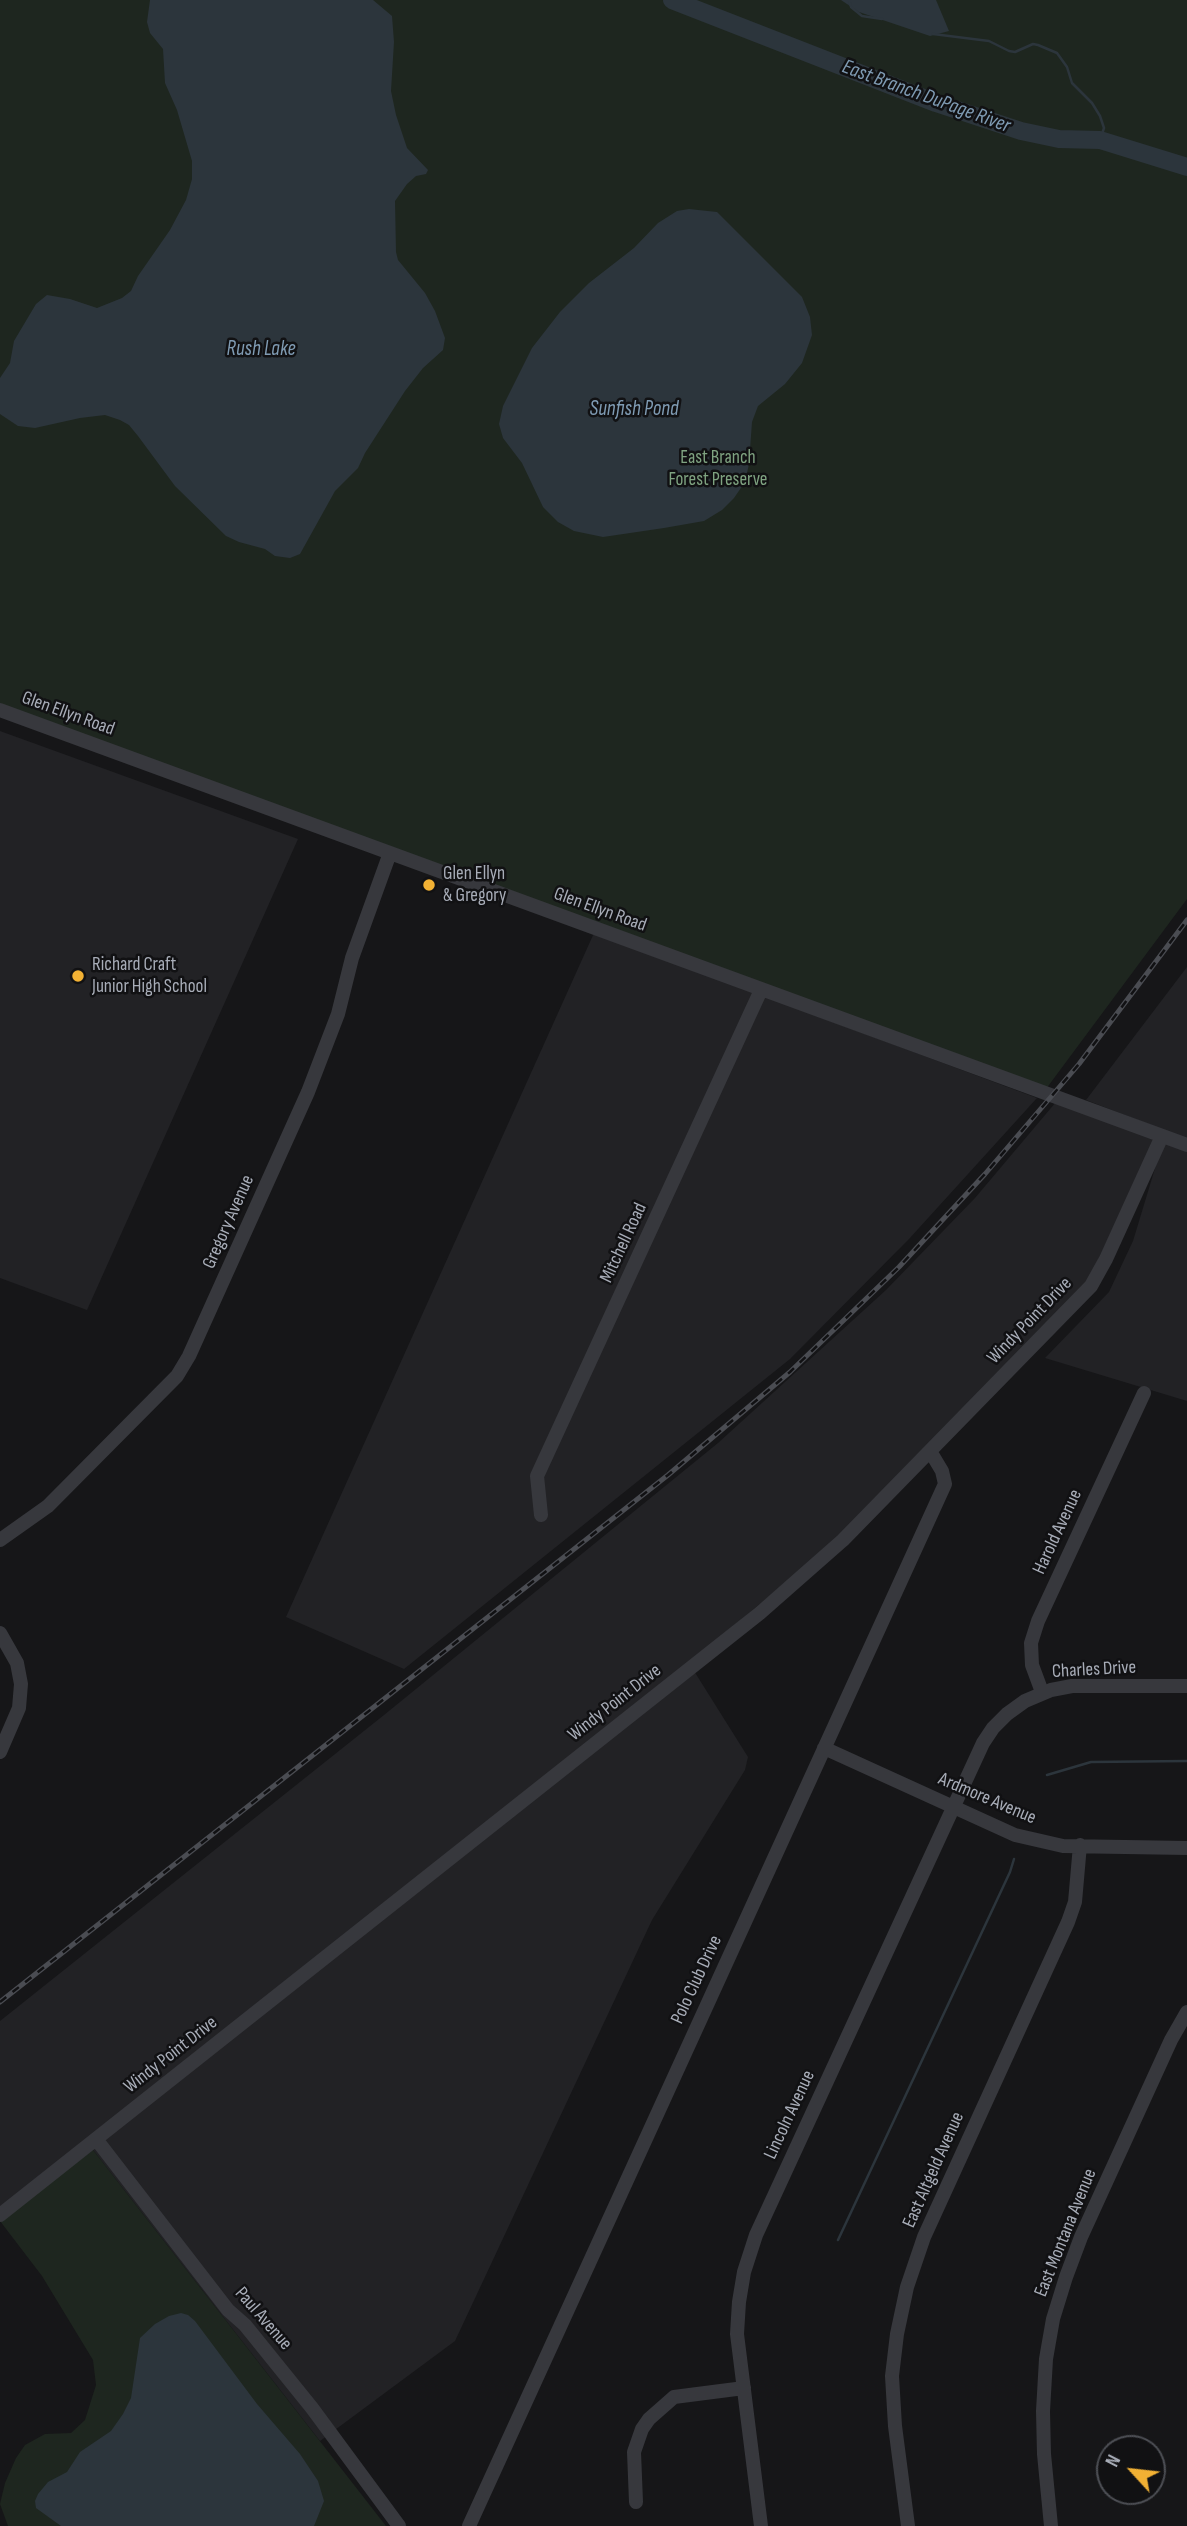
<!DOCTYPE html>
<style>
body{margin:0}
#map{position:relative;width:1187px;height:2526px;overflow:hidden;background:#161618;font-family:"Sofia Sans Condensed",sans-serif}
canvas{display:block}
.north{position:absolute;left:1096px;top:2435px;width:70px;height:70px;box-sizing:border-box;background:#111113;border:2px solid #4d4f55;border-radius:50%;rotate:297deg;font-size:19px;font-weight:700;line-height:28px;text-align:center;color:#a8adb8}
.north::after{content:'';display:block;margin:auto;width:24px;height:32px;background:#f2b134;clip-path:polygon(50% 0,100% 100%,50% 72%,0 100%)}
</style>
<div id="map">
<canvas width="1187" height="2526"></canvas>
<div class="north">N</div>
</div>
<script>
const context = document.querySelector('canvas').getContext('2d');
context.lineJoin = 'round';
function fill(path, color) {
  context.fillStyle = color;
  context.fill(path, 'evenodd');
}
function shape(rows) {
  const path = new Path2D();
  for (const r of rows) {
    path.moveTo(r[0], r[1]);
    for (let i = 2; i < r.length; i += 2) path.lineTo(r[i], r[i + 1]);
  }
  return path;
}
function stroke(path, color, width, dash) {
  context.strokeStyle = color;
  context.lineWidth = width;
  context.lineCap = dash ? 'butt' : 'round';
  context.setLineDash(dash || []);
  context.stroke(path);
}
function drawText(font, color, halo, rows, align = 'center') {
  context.font = font + ' "Sofia Sans Condensed",sans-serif';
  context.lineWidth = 5;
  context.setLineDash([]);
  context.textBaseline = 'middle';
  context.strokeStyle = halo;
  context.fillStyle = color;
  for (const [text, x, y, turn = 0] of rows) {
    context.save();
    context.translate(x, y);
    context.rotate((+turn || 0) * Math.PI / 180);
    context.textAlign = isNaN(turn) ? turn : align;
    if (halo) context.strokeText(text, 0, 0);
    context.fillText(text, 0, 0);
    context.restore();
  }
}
const built = shape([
 [0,731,298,839,87,1310,0,1278],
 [594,933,1037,1098,909,1239,790,1359,404,1669,286,1617],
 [1187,967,1187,1139,1086,1100],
 [1056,1102,1156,1138,1087,1283,841,1536,689,1663,748,1757,745,1770,652,1920,455,2341,320,2441,93,2150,0,2210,0,2021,384,1715,718,1443,886,1290,975,1198],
 [1163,1142,1187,1150,1187,1401,1045,1358,1109,1292,1133,1241]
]);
const green = shape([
 [0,0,1187,0,1187,899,1046,1089,0,705],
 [93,2150,386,2526,8,2526,0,2504,5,2483,16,2458,25,2445,45,2434,71,2433,85,2420,96,2385,93,2360,42,2276,0,2221]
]);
const water = shape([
 [150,0,373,0,392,16,394,42,391,91,396,115,407,148,428,170,426,174,416,176,407,184,395,201,396,252,398,260,425,293,435,311,445,338,443,350,423,368,405,391,365,453,358,468,335,491,300,554,290,558,275,556,265,549,239,542,226,536,175,486,138,436,129,425,120,420,105,415,80,418,35,428,18,426,0,414,0,378,10,363,14,341,36,304,47,295,70,299,97,308,122,298,131,291,138,276,170,230,186,200,192,179,192,161,177,110,165,83,163,49,150,33,147,22],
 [841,0,936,0,949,31,930,36,859,12],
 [689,209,717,212,802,297,810,317,812,335,802,363,785,384,758,406,752,422,749,464,745,482,734,498,722,510,704,521,664,528,603,537,574,531,558,522,543,507,522,463,503,438,499,424,503,406,532,348,560,312,589,283,634,248,658,223,677,211],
 [181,2313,188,2315,195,2321,257,2404,300,2454,318,2481,324,2501,314,2526,61,2526,36,2508,35,2501,38,2494,48,2482,67,2472,80,2452,111,2431,123,2414,131,2398,140,2338,155,2324,169,2316]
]);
const stream = shape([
 [849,0,851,7,862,16,882,19],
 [933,34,989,41,1009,51,1015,52,1033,44,1038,45,1057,53,1067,67,1072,83,1092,103,1100,116,1104,128,1100,140],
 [1047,1775,1091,1762,1187,1761],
 [838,2240,1010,1872,1014,1859]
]);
const river = shape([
 [672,0,936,103,1021,131,1059,139,1100,140,1187,167]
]);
const minor = shape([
 [0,710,1187,1145],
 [541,1515,537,1476,761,990],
 [0,1540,48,1506,177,1376,189,1356,308,1092,338,1014,352,958,390,853],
 [0,1633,17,1663,21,1684,19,1708,0,1752],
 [1042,1692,1032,1665,1031,1643,1038,1621,1144,1393],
 [824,1748,1015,1835,1063,1846,1187,1848],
 [96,2139,228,2310,245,2325,312,2408,399,2526],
 [0,2215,760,1613,843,1540,1091,1286,1106,1259,1162,1136],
 [636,2502,634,2452,642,2429,649,2419,674,2397,744,2388],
 [469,2526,945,1484,942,1471,930,1451],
 [761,2526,737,2334,739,2302,744,2272,756,2235,983,1743,993,1728,1007,1714,1025,1701,1051,1690,1072,1686,1187,1686],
 [908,2526,895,2426,892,2376,897,2334,907,2287,924,2237,1068,1922,1075,1902,1080,1845],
 [1051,2526,1044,2454,1043,2411,1046,2359,1053,2319,1066,2277,1081,2237,1171,2040,1187,2012]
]);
const rail = shape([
 [0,2002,668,1475,790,1372,899,1267,985,1174,1079,1064,1187,920]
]);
const markers = [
 [429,885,7,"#f2b134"],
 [78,976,7,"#f2b134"]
];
const parkNames = [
 ["East Branch",718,458],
 ["Forest Preserve",718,480]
];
const streetNames = [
 ["Glen Ellyn Road",68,714,20],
 ["Glen Ellyn Road",600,910,20],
 ["Gregory Avenue",229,1222,-66],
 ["Mitchell Road",624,1243,-65],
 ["Windy Point Drive",1030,1321,-46],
 ["Harold Avenue",1058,1532,-65],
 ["Charles Drive",1094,1670,-3],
 ["Windy Point Drive",615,1703,-38],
 ["Ardmore Avenue",987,1799,23],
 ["Polo Club Drive",697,1980,-65],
 ["Windy Point Drive",171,2055,-38],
 ["Lincoln Avenue",790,2115,-65],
 ["East Altgeld Avenue",934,2170,-66],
 ["East Montana Avenue",1066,2233,-68],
 ["Paul Avenue",263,2319,49]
];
const poiNames = [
 ["Glen Ellyn",443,874],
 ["& Gregory",443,896],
 ["Richard Craft",92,965],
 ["Junior High School",92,987]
];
const waterNames = [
 ["East Branch DuPage River",926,97,20],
 ["Rush Lake",261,350],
 ["Sunfish Pond",634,410]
];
fill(built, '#222225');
fill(green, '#1e261f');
fill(water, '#2c353c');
stroke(stream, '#2c353c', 2.5);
stroke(river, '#2c353c', 18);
stroke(minor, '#37383d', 14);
stroke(rail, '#4a4c52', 5);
stroke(rail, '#111113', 2.5, [8]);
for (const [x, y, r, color] of markers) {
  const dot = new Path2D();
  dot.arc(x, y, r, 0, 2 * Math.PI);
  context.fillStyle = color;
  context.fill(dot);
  stroke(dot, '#111113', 2.5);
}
drawText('19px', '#7fa381', '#111113', parkNames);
drawText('19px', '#a8adb8', '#111113', streetNames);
drawText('19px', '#a8adb8', '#111113', poiNames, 'left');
drawText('italic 21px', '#7f9bb3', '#111113', waterNames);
</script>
